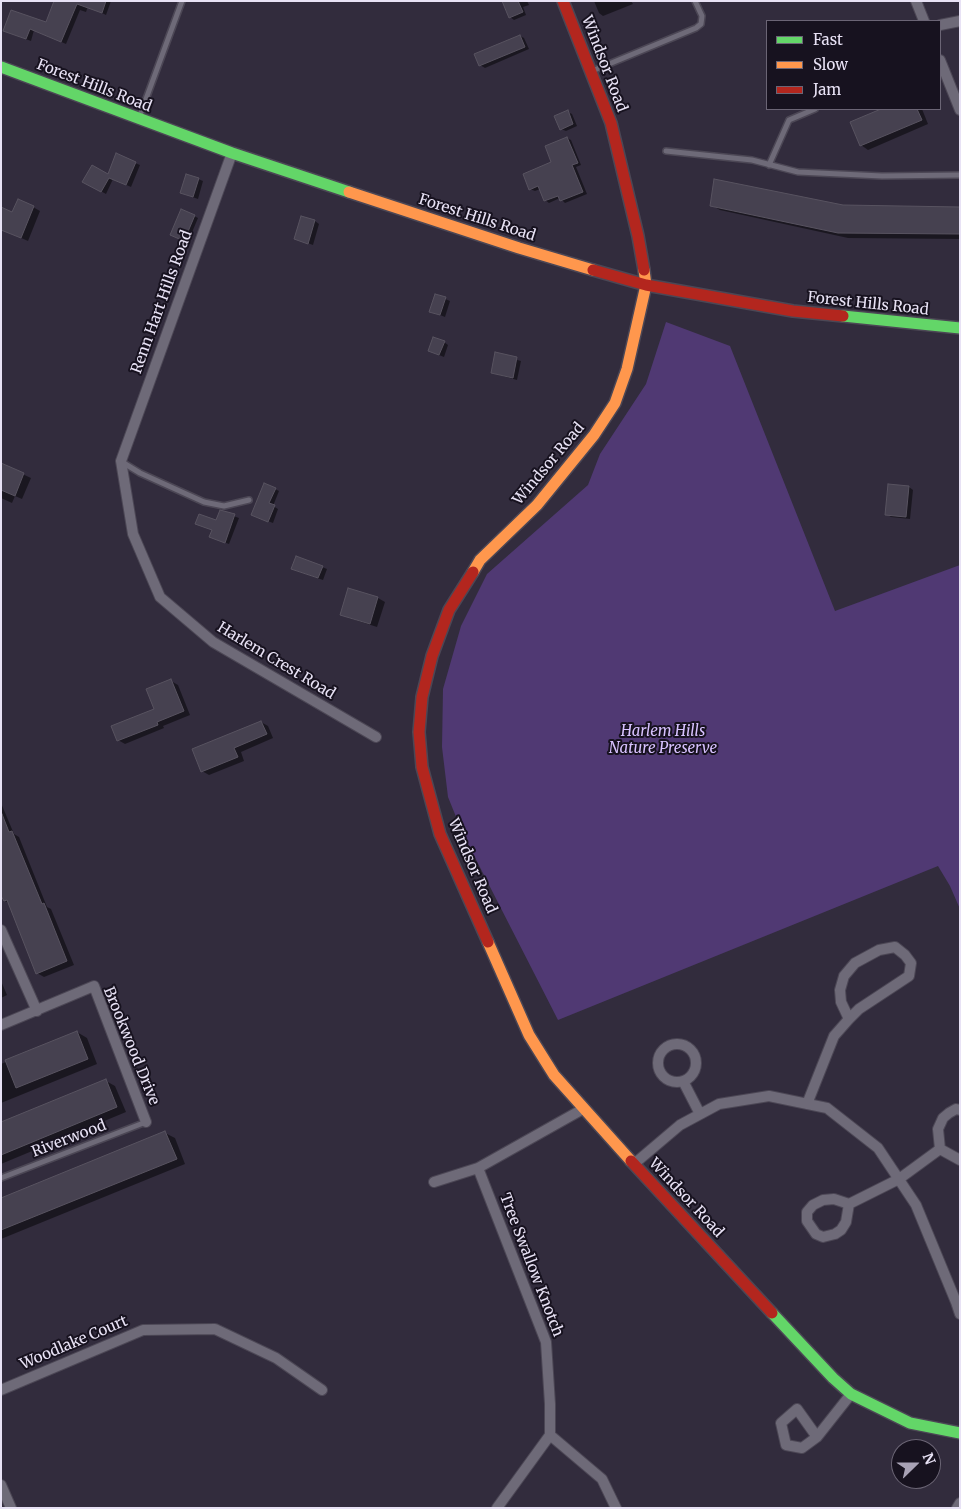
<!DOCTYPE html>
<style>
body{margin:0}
#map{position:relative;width:961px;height:1509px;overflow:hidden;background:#322c3d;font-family:Merriweather,serif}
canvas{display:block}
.frame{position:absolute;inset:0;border:2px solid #e8e2f5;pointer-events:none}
.legend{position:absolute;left:766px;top:20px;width:175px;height:90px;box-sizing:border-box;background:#17121f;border:1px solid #6b6575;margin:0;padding:6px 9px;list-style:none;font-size:15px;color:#e8e2f5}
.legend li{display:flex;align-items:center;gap:10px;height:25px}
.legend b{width:25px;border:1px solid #6b6575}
.north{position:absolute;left:891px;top:1439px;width:50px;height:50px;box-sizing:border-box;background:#17121f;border:1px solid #6b6575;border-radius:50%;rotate:68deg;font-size:14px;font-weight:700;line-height:20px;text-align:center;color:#e8e2f5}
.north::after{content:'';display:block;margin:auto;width:18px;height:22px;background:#a8a2b5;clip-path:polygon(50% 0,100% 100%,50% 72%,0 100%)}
</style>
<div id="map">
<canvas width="961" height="1509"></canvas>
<div class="frame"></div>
<ul class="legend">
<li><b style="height:6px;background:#63d668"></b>Fast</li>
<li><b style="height:6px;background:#ff974d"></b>Slow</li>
<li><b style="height:6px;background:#b3261e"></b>Jam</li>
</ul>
<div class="north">N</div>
</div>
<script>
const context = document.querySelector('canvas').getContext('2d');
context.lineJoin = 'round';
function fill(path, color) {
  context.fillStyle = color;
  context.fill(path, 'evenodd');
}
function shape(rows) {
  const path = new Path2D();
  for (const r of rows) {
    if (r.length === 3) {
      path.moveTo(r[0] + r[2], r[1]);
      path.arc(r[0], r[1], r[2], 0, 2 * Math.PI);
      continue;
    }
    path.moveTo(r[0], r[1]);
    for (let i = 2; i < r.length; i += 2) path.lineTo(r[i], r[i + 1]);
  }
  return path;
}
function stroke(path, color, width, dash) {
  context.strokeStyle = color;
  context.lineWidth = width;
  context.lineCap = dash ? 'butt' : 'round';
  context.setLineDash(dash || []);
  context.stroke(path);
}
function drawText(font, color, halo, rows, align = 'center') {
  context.font = font + ' Merriweather,serif';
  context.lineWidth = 4;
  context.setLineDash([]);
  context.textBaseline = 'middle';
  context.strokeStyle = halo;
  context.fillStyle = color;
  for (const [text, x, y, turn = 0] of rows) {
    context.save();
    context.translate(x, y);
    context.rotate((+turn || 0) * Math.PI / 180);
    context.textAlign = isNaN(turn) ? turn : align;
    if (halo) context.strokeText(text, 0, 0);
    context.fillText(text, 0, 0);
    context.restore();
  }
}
const green = shape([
 [666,322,730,346,835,611,960,565,960,909,950,886,938,866,558,1020,463,834,448,797,442,747,443,689,461,626,487,574,588,485,600,454,646,384]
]);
const shadow = shape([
 [111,1,106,15,88,6,86,12,80,10,66,44,34,30,31,41,9,33,46,24,55,2],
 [503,1,527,1,529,5,523,7,526,15,514,20,510,17],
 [594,1,631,1,633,4,603,16,599,13],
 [520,36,524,38,529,49,485,68,480,65],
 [885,109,922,109,928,124,868,150,861,145,851,123],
 [568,112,572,114,577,126,566,131,561,129],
 [567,138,571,140,581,165,576,167,587,194,565,203,560,198,549,203,545,200,540,189,535,191,530,189,553,163],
 [135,163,140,165,131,187,113,179,106,194,84,182,108,175],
 [198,179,203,181,198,199,181,193],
 [711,205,960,209,960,239,848,238,720,210],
 [33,207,40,211,28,241,1,229],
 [194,216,198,218,188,242,176,237],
 [315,221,319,224,313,245,296,239],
 [436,295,450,301,445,317,435,313],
 [444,342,448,345,444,357,434,353],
 [496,354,521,361,517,380,492,373],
 [1,464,31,478,22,499,15,496,12,503,1,498],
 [909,487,913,490,910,519,891,517,886,514],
 [275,489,279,491,273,506,278,509,273,523,257,517],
 [220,511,239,518,229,544,215,539,213,530,201,526,216,522],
 [322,567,327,569,323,580,297,571],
 [349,589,378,598,385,602,377,627,349,618,342,614],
 [171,681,178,685,190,715,163,726,164,728,125,744,118,740,156,710],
 [261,722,268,726,273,738,241,752,244,761,209,775,202,771],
 [1,803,14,834,19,837,47,907,51,909,74,965,44,977,37,973,9,903,5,901,1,892],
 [1,981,7,995,1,998],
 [77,1032,87,1038,97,1064,1,1103,1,1064],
 [106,1081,115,1086,126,1112,1,1164,1,1124],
 [165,1133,175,1138,185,1164,1,1239,1,1199]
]);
const building = shape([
 [54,1,106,1,102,13,77,4,61,42,30,29,26,39,3,31,11,10,46,22,54,1],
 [502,1,518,1,523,12,509,18,502,1],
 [520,35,525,47,479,66,474,54,520,35],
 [881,109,917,109,922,120,860,146,850,122,881,109],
 [568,110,573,124,560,130,554,116,568,110],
 [567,137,578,163,572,165,583,192,560,201,558,196,544,201,538,186,529,190,523,174,551,162,545,146,567,137],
 [116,153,136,162,126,185,109,178,101,192,82,182,92,165,108,174,116,153],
 [186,174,199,178,193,197,180,193,186,174],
 [714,179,843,205,960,207,960,234,838,233,710,206,714,179],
 [18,199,34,206,21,238,1,230,1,207,12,212,18,199],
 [181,209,195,215,184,241,170,235,181,209],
 [301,216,315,220,308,244,294,239,301,216],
 [435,294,446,297,440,315,429,312,435,294],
 [433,337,445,341,439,355,428,351,433,337],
 [495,352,517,357,513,378,491,373,495,352],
 [1,463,24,473,15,496,1,490,1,463],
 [264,483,276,488,269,503,275,505,268,522,251,515,264,483],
 [888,484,909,486,906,517,885,515,888,484],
 [220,510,235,514,225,543,209,537,212,530,195,524,199,514,216,520,220,510],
 [296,556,323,566,318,578,291,569,296,556],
 [348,588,378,597,370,624,340,615,348,588],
 [171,679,184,711,157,722,158,725,117,741,111,726,154,709,146,689,171,679],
 [261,721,267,734,234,748,238,757,201,772,192,749,261,721],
 [2,814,9,832,12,831,42,904,44,903,67,961,36,974,7,900,4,901,1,896,2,814],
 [77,1031,88,1059,16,1088,5,1060,77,1031],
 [106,1079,117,1107,1,1155,1,1122,106,1079],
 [165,1131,177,1159,1,1230,1,1198,165,1131]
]);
const lane = shape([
 [592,71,696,28,701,24,702,16,695,1],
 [139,118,182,1],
 [666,151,752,160,798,172,882,176,960,175],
 [769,165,789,120,815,109],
 [122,462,140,473,204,502,224,506,249,500],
 [1,1178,146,1122]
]);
const street = shape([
 [916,1,924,21],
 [940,25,960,21],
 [940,60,960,110],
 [232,153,121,461,133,534,160,597,213,642,376,737],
 [1,930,37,1011],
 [1,1025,94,986,146,1122],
 [677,1063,19],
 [683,1081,700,1114],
 [807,1104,834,1036,849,1019,859,1009,909,976,911,963,905,955,895,947,879,950,855,963,844,976,840,990,841,1002,849,1019],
 [940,1149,938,1129,943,1118,949,1113,956,1109,960,1110],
 [940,1149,960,1160],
 [634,1164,680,1125,719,1104,769,1096,827,1108,878,1148,916,1205,956,1302,960,1314],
 [478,1168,546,1342,550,1404,550,1435,497,1508],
 [434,1182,478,1168,583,1109],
 [849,1204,846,1222,841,1230,835,1234,823,1237,816,1234,807,1221,807,1212,813,1205,823,1200,834,1199,849,1204,899,1179,940,1149],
 [1,1390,143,1330,215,1329,276,1358,322,1390],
 [550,1435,602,1479,616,1508],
 [817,1437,797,1409,781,1423,786,1445,802,1448,817,1437,851,1394],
 [1,1485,11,1508],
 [957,1508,960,1503]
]);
const fast = shape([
 [1,67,232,153,349,192],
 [843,316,960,328],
 [772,1313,833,1378,851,1394,910,1423,960,1433]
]);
const slow = shape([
 [349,192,519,248,593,270],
 [473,572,480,560,537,505,594,435,615,403,627,369,646,285,644,270],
 [488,942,529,1035,554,1075,631,1161]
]);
const jam = shape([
 [563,1,611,123,638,236,644,270],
 [593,270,646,285,793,311,843,316],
 [473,572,449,610,432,656,422,697,419,732,422,767,440,834,488,942],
 [631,1161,772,1313]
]);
const streetNames = [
 ["Windsor Road",604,64,69],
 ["Forest Hills Road",94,86,21],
 ["Forest Hills Road",477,218,18],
 ["Renn Hart Hills Road",162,302,-70],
 ["Forest Hills Road",868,304,6],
 ["Windsor Road",549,464,-50],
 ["Harlem Crest Road",276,661,31],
 ["Windsor Road",472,866,67],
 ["Brookwood Drive",131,1046,68],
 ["Riverwood",69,1139,-21],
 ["Windsor Road",686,1198,47],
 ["Tree Swallow Knotch",531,1265,69],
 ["Woodlake Court",74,1343,-23]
];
const parkNames = [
 ["Harlem Hills",663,732],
 ["Nature Preserve",663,749]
];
fill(green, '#503973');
fill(shadow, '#0007');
fill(building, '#464150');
stroke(building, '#585360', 1);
stroke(lane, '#4c4755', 8);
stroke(street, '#4c4755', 12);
stroke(fast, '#4c4755', 14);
stroke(slow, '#4c4755', 14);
stroke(jam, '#4c4755', 14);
stroke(lane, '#6e6a78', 5);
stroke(street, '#6e6a78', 10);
stroke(fast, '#63d668', 11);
stroke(slow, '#ff974d', 11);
stroke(jam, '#b3261e', 11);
drawText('15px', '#e8e2f5', '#17121f', streetNames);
drawText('italic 15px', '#d8c2ff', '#17121f', parkNames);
</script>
